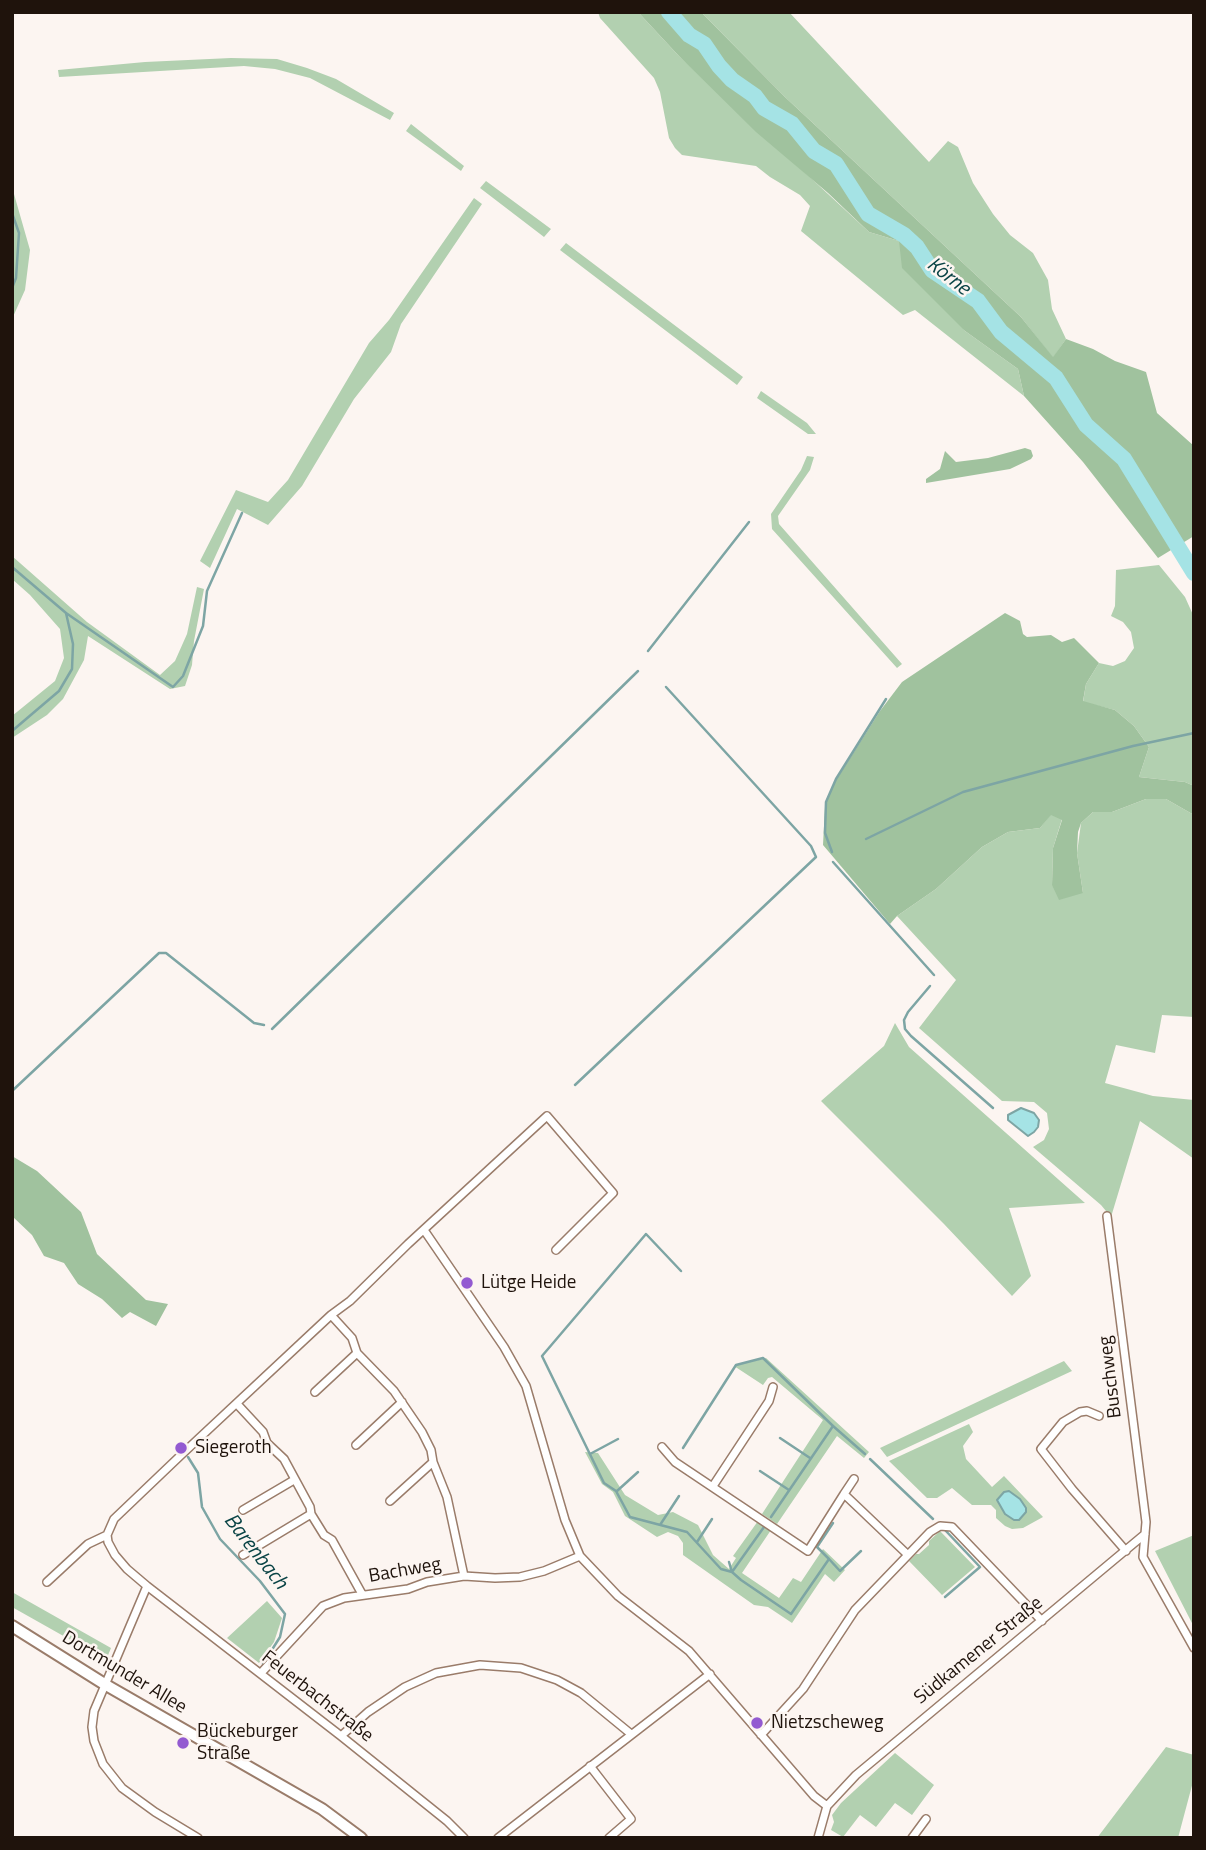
<!DOCTYPE html>
<meta charset="utf-8">
<style>
body{margin:0}
#map{position:relative;width:1206px;height:1850px;overflow:hidden;background:#fcf5f1;font-family:"Titillium Web",sans-serif}
canvas{display:block}
.frame{position:absolute;inset:0;border:14px solid #1f130c;pointer-events:none}
</style>
<div id="map">
<canvas width="1206" height="1850"></canvas>
<div class="frame"></div>
</div>
<script>
const context = document.querySelector('canvas').getContext('2d');
context.lineJoin = 'round';
function fill(path, color) {
  context.fillStyle = color;
  context.fill(path, 'evenodd');
}
function shape(rows) {
  const path = new Path2D();
  for (const r of rows) {
    path.moveTo(r[0], r[1]);
    for (let i = 2; i < r.length; i += 2) path.lineTo(r[i], r[i + 1]);
  }
  return path;
}
function stroke(path, color, width, dash) {
  context.strokeStyle = color;
  context.lineWidth = width;
  context.lineCap = dash ? 'butt' : 'round';
  context.setLineDash(dash || []);
  context.stroke(path);
}
function drawText(font, color, halo, rows, align = 'center') {
  context.font = font + ' "Titillium Web",sans-serif';
  context.lineWidth = 5;
  context.setLineDash([]);
  context.textBaseline = 'middle';
  context.strokeStyle = halo;
  context.fillStyle = color;
  for (const [text, x, y, turn = 0] of rows) {
    context.save();
    context.translate(x, y);
    context.rotate((+turn || 0) * Math.PI / 180);
    context.textAlign = isNaN(turn) ? turn : align;
    if (halo) context.strokeText(text, 0, 0);
    context.fillText(text, 0, 0);
    context.restore();
  }
}
const green = shape([
 [598,12,638,12,677,54,869,232,899,241,965,331,1018,369,1024,396,915,310,903,315,801,231,810,206,800,195,770,177,756,166,682,155,675,148,669,138,660,92,654,78,600,18],
 [701,12,789,12,929,162,948,141,958,147,973,183,993,214,1010,235,1033,253,1048,280,1052,309,1066,339,1053,358,1021,317,785,97],
 [231,58,277,59,307,68,336,79,394,113,390,120,310,78,275,69,244,66,59,77,58,70,145,62],
 [411,124,464,166,461,171,406,131],
 [486,181,551,229,544,237,480,188],
 [12,187,30,250,25,290,12,319,14,248],
 [474,198,482,204,401,324,391,352,354,399,302,486,268,525,237,509,210,568,200,561,236,490,268,502,288,480,369,343,389,320],
 [566,243,743,377,737,385,560,250],
 [761,391,807,423,816,434,808,434,757,398],
 [807,456,814,457,810,470,778,516,779,524,902,664,897,668,772,529,771,514,801,470],
 [12,556,87,622,160,675,175,661,187,634,197,587,204,589,194,641,192,665,185,686,170,689,88,636,84,660,63,699,47,715,12,738,12,716,55,681,64,658,60,629,30,595,12,579],
 [1159,565,1185,597,1194,617,1194,786,1185,782,1139,777,1149,747,1134,726,1115,710,1083,702,1086,684,1099,663,1113,666,1125,661,1134,648,1131,632,1123,622,1111,616,1115,606,1116,570],
 [1146,799,1166,799,1194,815,1194,1017,1162,1015,1155,1053,1116,1045,1105,1083,1153,1096,1194,1100,1194,1159,1140,1121,1111,1217,1101,1205,1033,1147,1044,1140,1049,1129,1047,1113,1034,1102,1002,1101,919,1028,956,980,897,916,936,889,982,847,1008,832,1040,828,1051,814,1062,819,1053,848,1052,885,1083,893,1077,853,1081,823,1093,812,1112,812],
 [895,1023,909,1047,1085,1203,1009,1208,1031,1276,1012,1296,944,1224,821,1101,884,1046],
 [766,1358,869,1452,864,1458,837,1436,777,1524,762,1514,823,1420,772,1377,768,1378,763,1385,734,1366],
 [1064,1361,1072,1371,887,1457,880,1448],
 [969,1424,973,1432,963,1446,966,1459,992,1487,1004,1476,1043,1517,1023,1528,1012,1529,1005,1526,996,1518,996,1510,991,1505,972,1505,952,1488,937,1498,927,1498,889,1461],
 [585,1452,598,1453,625,1495,658,1515,673,1512,698,1525,713,1555,729,1569,736,1558,733,1556,758,1521,771,1530,742,1573,779,1598,793,1578,801,1582,823,1549,845,1570,834,1582,825,1574,792,1623,768,1607,754,1605,683,1555,683,1543,678,1536,668,1532,657,1537,625,1516,613,1492,602,1484],
 [940,1531,975,1567,942,1595,909,1561,916,1554,919,1554,929,1545,929,1541],
 [1194,1535,1194,1627,1155,1551],
 [12,1592,111,1648,106,1660,12,1607],
 [267,1601,282,1618,274,1642,259,1663,227,1638],
 [1166,1747,1194,1755,1194,1778,1178,1838,1097,1838],
 [895,1753,934,1785,912,1815,895,1803,876,1827,860,1815,843,1837,831,1830,834,1822,832,1815,841,1803]
]);
const forest = shape([
 [638,12,701,12,785,97,1021,317,1053,357,1066,339,1093,349,1115,361,1146,372,1157,413,1194,446,1194,536,1158,558,1083,462,1024,396,1018,369,965,331,902,268,899,241,869,232,828,193,756,132,677,54],
 [1025,448,1031,450,1033,456,1031,459,1010,469,926,483,926,479,940,469,945,451,956,462,988,458],
 [1005,613,1020,621,1023,634,1027,637,1051,635,1062,642,1074,638,1099,663,1086,684,1083,701,1115,710,1134,726,1149,747,1139,777,1185,782,1194,786,1194,815,1166,799,1146,799,1112,812,1093,812,1081,823,1078,832,1077,853,1083,893,1059,900,1052,885,1053,848,1062,820,1051,815,1040,828,1008,832,982,847,936,889,897,916,890,924,823,845,825,807,833,785,880,711,902,682],
 [12,1156,37,1171,81,1212,97,1254,146,1300,168,1304,156,1326,130,1312,122,1318,102,1299,78,1284,64,1263,44,1256,32,1235,12,1216]
]);
const water = shape([
 [1021,1108,1034,1113,1039,1120,1038,1127,1034,1132,1028,1136,1008,1120,1008,1115,1021,1108],
 [1009,1491,1020,1499,1026,1508,1026,1512,1019,1520,1014,1520,1005,1514,997,1500,1004,1492,1009,1491]
]);
const stream = shape([
 [12,213,19,233,16,278,12,288],
 [12,567,66,613,173,687,183,676,203,626,207,591,242,513],
 [648,651,749,522],
 [12,731,59,691,72,669,73,644,66,613],
 [866,839,963,792,1133,746,1194,733],
 [832,852,825,833,826,802,836,779,886,699],
 [833,862,934,975],
 [930,986,908,1012,904,1020,905,1029,911,1036,993,1108],
 [272,1029,638,671],
 [575,1085,816,857,811,846,666,687],
 [12,1091,159,953,166,953,254,1023,264,1025],
 [681,1271,646,1234,542,1356,604,1483,616,1491,630,1517,687,1532,721,1569,732,1572,764,1527],
 [780,1438,810,1458],
 [683,1448,736,1365,763,1358,833,1426],
 [590,1454,618,1439],
 [188,1457,198,1473,202,1507,220,1539,260,1581,285,1614,280,1637,263,1664],
 [870,1459,933,1519],
 [760,1471,789,1490],
 [617,1491,638,1472],
 [771,1517,833,1426,865,1454],
 [660,1525,679,1496],
 [945,1530,980,1567,945,1597],
 [697,1542,712,1519],
 [829,1559,840,1571,861,1551],
 [729,1562,732,1572,741,1580,791,1614,829,1559,817,1547,833,1523]
]);
const river = shape([
 [669,12,689,35,704,44,719,66,732,80,755,96,764,108,792,124,814,151,836,164,868,214,904,235,917,247,932,270,978,301,1001,332,1056,378,1086,425,1124,459,1194,573]
]);
const minor = shape([
 [1107,1216,1146,1522,1143,1557,1194,1648],
 [424,1230,504,1347,526,1386,565,1520,580,1556,618,1596,689,1651,814,1796,827,1806],
 [331,1315,352,1338,357,1353,394,1391,422,1432,431,1450,433,1462,447,1497,464,1576],
 [315,1392,357,1353],
 [237,1404,263,1432,267,1443,284,1459,310,1507,311,1514,324,1535,332,1540,362,1594],
 [1099,1416,1087,1411,1080,1412,1063,1422,1041,1449,1072,1489,1126,1551],
 [356,1445,402,1402],
 [662,1447,675,1462,808,1551,844,1494,908,1555,930,1532,940,1526,952,1527,1042,1621],
 [713,1486,769,1401,773,1387],
 [844,1494,854,1479],
 [390,1501,433,1462],
 [243,1510,294,1480],
 [243,1555,311,1514],
 [47,1582,88,1544,107,1535],
 [147,1586,94,1711,92,1727,94,1741,103,1764,122,1788,155,1812,198,1838],
 [261,1673,323,1606,344,1598,408,1589,427,1582,464,1576,495,1578,520,1577,544,1571,580,1556],
 [761,1735,803,1689,855,1610,908,1555],
 [341,1736,368,1712,405,1687,436,1673,480,1665,521,1668,557,1680,581,1693,631,1734],
 [590,1766,631,1819,609,1838],
 [464,1838,447,1821,341,1736,147,1586,127,1569,115,1555,108,1542,107,1535,114,1519,180,1456,331,1315,350,1301,408,1244,547,1116,613,1193,556,1250],
 [498,1838,710,1674],
 [818,1838,827,1806,856,1775,1145,1534],
 [912,1838,926,1819]
]);
const secondary = shape([
 [12,1626,106,1685,322,1809,361,1838]
]);
const markers = [
 [467,1283,7,"#935ad1"],
 [181,1448,7,"#935ad1"],
 [757,1723,7,"#935ad1"],
 [183,1743,7,"#935ad1"]
];
const poiNames = [
 ["Lütge Heide",481,1283],
 ["Siegeroth",195,1448],
 ["Nietzscheweg",771,1723],
 ["Bückeburger",197,1732],
 ["Straße",197,1754]
];
const streetNames = [
 ["Buschweg",1111,1377,-97],
 ["Bachweg",405,1571,-10],
 ["Südkamener Straße",979,1651,-39],
 ["Dortmunder Allee",124,1673,31],
 ["Feuerbachstraße",317,1697,38]
];
const waterNames = [
 ["Körne",948,277,38],
 ["Barenbach",255,1552,52]
];
fill(green, '#b2d0b0');
fill(forest, '#a0c29e');
fill(water, '#a5e3e5');
stroke(water, '#7da5a4', 2);
stroke(stream, '#7da5a4', 2.5);
stroke(river, '#a5e3e5', 16);
stroke(minor, '#9a7c6a', 10);
stroke(secondary, '#9a7c6a', 14);
stroke(minor, '#fff', 7);
stroke(secondary, '#fff', 10);
for (const [x, y, r, color] of markers) {
  const dot = new Path2D();
  dot.arc(x, y, r, 0, 2 * Math.PI);
  context.fillStyle = color;
  context.fill(dot);
  stroke(dot, '#fcf5f1', 2.5);
}
drawText('19px', '#1f130c', '#fcf5f1', poiNames, 'left');
drawText('19px', '#1f130c', '#fcf5f1', streetNames);
drawText('italic 21px', '#0a4446', '#fcf5f1', waterNames);
</script>
